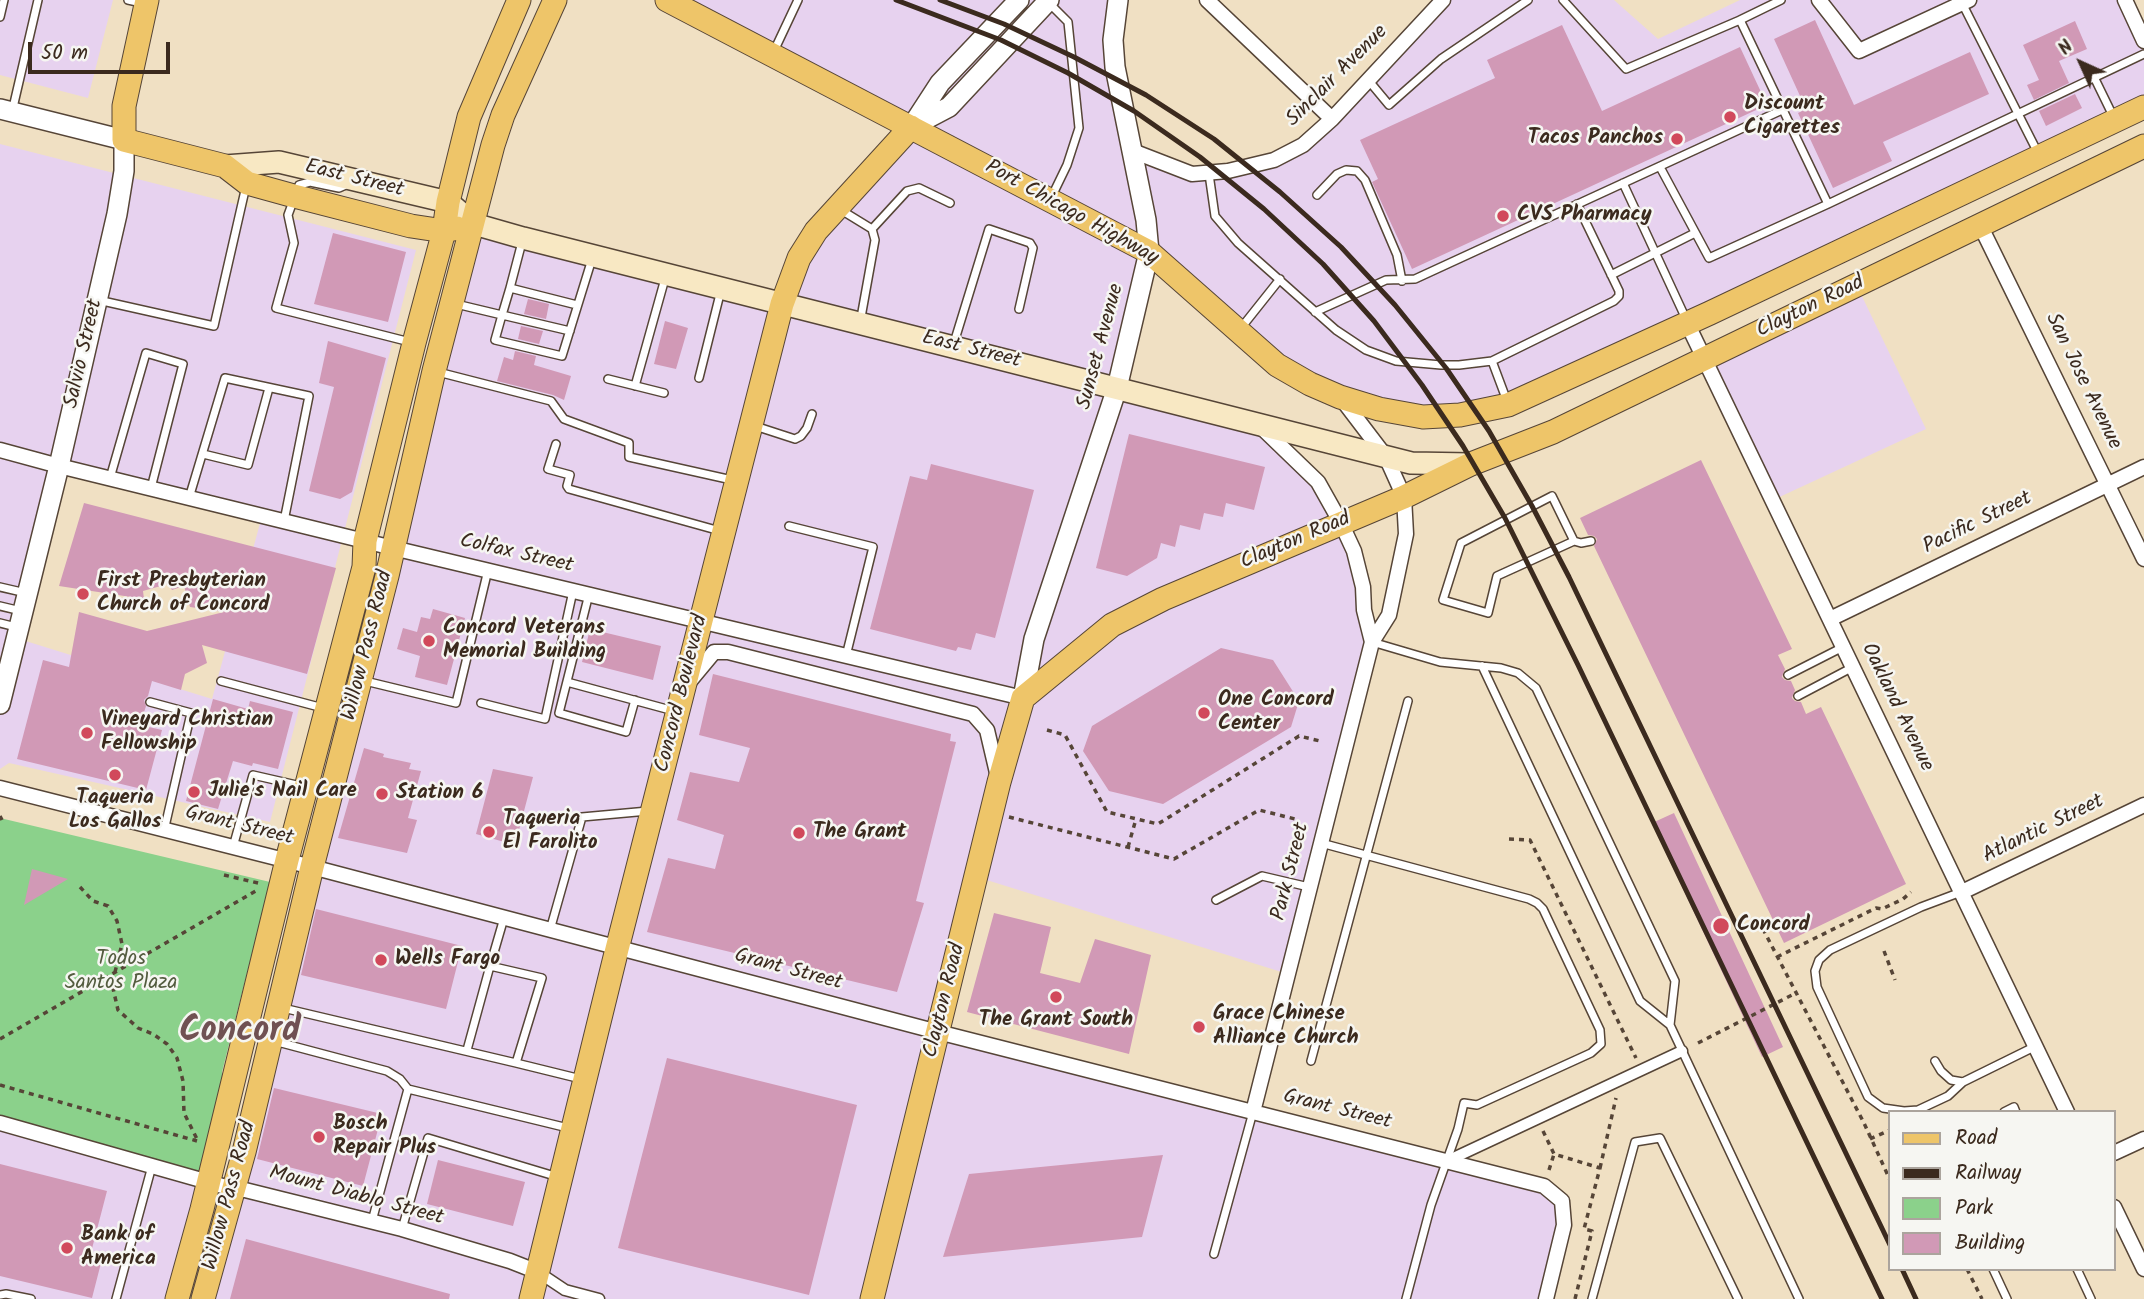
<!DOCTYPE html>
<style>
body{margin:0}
#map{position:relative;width:2144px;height:1299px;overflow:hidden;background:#f0e0c3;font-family:Kalam,sans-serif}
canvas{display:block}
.legend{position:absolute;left:1888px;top:1110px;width:228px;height:161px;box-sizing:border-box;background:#f6f6f2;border:2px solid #aba49d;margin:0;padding:9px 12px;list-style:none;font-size:21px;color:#3b2a1e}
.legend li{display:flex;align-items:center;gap:14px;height:35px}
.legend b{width:35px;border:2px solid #aba49d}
.north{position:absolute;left:2046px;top:28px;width:70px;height:70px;-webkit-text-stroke:5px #f6f6f2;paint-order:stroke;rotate:315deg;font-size:19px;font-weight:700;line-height:28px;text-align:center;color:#3b2a1e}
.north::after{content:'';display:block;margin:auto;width:24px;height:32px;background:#3b2a1e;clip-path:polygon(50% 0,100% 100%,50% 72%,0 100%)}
.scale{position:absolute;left:28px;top:42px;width:142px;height:32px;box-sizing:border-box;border:4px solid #3b2a1e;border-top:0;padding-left:9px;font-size:21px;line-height:24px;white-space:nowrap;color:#3b2a1e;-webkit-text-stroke:5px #f6f6f2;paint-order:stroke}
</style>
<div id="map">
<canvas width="2144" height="1299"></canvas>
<ul class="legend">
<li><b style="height:9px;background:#eec569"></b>Road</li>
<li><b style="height:9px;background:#3b2a1e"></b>Railway</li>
<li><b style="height:19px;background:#8bd18b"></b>Park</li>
<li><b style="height:19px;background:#d199b6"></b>Building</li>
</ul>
<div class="north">N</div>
<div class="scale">50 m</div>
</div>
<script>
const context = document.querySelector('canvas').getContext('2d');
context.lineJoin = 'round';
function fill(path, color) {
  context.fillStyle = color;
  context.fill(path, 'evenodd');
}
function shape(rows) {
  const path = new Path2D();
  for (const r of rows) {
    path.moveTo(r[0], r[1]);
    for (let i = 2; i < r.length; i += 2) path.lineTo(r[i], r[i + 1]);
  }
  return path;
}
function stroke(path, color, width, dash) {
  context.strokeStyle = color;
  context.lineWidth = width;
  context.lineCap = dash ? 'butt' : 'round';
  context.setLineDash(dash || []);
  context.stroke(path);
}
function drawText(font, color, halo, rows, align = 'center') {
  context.font = font + ' Kalam,sans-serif';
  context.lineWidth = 5;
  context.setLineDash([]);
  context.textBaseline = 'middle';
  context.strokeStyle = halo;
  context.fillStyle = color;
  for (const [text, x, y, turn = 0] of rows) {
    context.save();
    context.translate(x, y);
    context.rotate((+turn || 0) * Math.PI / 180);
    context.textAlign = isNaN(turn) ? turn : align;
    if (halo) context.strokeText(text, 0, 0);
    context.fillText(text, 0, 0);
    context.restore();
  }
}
const built = shape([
 [0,0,113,0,88,98,0,75],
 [667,0,1119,0,1130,150,1209,174,1303,145,1443,0,1614,0,1658,39,1740,0,2125,0,2144,41,2144,107,1461,415,1310,384,1150,253,1118,388,1258,424,1318,482,1341,523,1372,642,1288,974,977,877,938,1032,1544,1186,1562,1201,1546,1299,203,1299,474,224,782,304,799,258,911,127],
 [0,144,416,250,270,822,9,763,0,769],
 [59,467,262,516,212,699,16,638],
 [1857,286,1926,429,1773,500,1705,360],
 [0,1123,208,1182,177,1299,0,1299]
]);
const green = shape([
 [0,818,270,882,222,1072,228,1102,208,1182,0,1123]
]);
const building = shape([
 [1815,20,1854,105,1970,52,1989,94,1883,142,1892,161,1833,188,1798,113,1806,109,1774,39],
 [2075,21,2087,49,2059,61,2069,83,2034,100,2027,85,2039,80,2023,45],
 [1562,25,1602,111,1740,47,1767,105,1412,269,1372,182,1378,179,1360,140,1495,78,1487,60],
 [2075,94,2082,108,2046,126,2039,111],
 [333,233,406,252,388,322,314,304],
 [528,299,549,304,546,319,524,314],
 [665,321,688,328,676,369,654,364],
 [521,326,543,331,539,344,518,339],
 [328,341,386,358,352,492,340,499,309,491,334,387,319,383],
 [515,351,536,356,534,365,571,376,564,400,553,395,497,381,504,357,513,360],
 [1129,434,1265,467,1254,510,1226,503,1223,517,1204,513,1200,530,1180,525,1175,547,1161,543,1157,558,1127,576,1096,568],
 [1701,460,1792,649,1778,655,1785,669,1782,677,1785,680,1791,681,1795,690,1792,698,1795,701,1801,702,1806,714,1821,707,1906,884,1784,943,1594,546,1597,539,1594,536,1588,535,1580,518],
 [931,464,1034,490,995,638,976,633,971,650,958,647,956,651,870,629,910,476,927,480],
 [84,503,336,568,307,674,202,645,207,663,185,674,181,690,152,681,148,696,144,700,146,706,140,725,162,730,146,790,17,759,43,660,69,667,79,612,147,631,224,612,190,607,184,586,172,590,168,584,143,591,144,599,59,586],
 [433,609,465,618,447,685,415,677,420,656,397,649,403,628,417,632,421,617,430,619],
 [590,629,661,646,653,680,582,662],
 [1221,648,1273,660,1299,701,1291,727,1163,804,1109,791,1083,751,1092,726],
 [713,674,951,734,950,741,956,742,916,901,924,903,897,992,647,932,668,858,715,869,724,835,677,820,690,772,739,782,750,748,699,735],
 [213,699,248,709,250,701,293,712,278,769,253,763,252,766,233,761,218,809,186,801],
 [364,748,384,754,383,757,411,763,409,769,421,771,408,818,417,820,407,853,338,838],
 [493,769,533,777,515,845,476,834],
 [1674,813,1783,1047,1762,1057,1652,823],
 [32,869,68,879,24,905],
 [316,909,462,946,446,1009,301,975],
 [994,913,1051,927,1040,973,1080,983,1095,939,1151,955,1129,1054,967,1012],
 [667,1058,857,1105,809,1295,618,1248],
 [274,1088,382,1114,363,1186,257,1159],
 [1163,1155,1142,1237,943,1257,969,1174],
 [438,1160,525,1182,513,1226,427,1204],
 [0,1164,107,1191,89,1260,101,1263,92,1298,0,1276],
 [246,1239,450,1294,449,1299,230,1299]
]);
const path = shape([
 [1047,730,1065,735,1107,812,1158,824,1299,736,1320,741],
 [0,816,2,820],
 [1009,817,1174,859,1259,810,1299,820],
 [1509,839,1530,840,1636,1058],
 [1128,847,1136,819],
 [224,875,262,884],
 [80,887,93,901,108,906,117,921,122,944,112,984,118,1010,138,1028,153,1034,167,1044,177,1058,183,1081,184,1113,197,1139],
 [1775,925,1764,931,1864,1123,1890,1180],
 [1884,951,1895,980],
 [1777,957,1876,908,1882,909,1903,899,1911,892],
 [0,1039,259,889],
 [1698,1043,1796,993],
 [0,1085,197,1141],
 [1543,1131,1554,1154,1600,1168,1584,1229,1592,1231,1575,1299],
 [1870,1139,1890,1130],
 [1600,1168,1616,1098],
 [1549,1170,1554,1154],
 [1967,1269,1982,1299]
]);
const service = shape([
 [128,0,142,3],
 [1563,0,1626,69,1740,20],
 [1781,0,1740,20,1828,204],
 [1048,2,1068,22,1079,128,1067,165,1052,196],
 [1962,3,2038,153],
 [0,17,4,0],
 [774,51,798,0],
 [2094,77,2114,118],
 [1369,81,1389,105,1441,59,1528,0],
 [12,112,38,0],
 [1660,167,1709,258,1828,204,2144,54],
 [1209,174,1215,216,1238,243,1336,330,1366,350,1396,361,1441,365,1459,365,1492,361,1614,301,1619,296,1619,291,1577,204],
 [1623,183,1686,319],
 [348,184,339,188,310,182,299,185,288,215,294,243,276,308,410,342],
 [1317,195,1337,174,1346,170,1357,171,1365,180,1397,255,1402,281],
 [841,210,872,229,875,240,860,323],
 [872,229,907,191,919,188,950,203],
 [1611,275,1695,233],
 [510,288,522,242],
 [98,300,214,326,246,186],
 [456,304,502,315,510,288,577,305],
 [1315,312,1386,280,1415,279,1782,110],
 [1241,328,1280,279],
 [570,331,502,315,495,340,562,356,592,259],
 [953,346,989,229,1030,243,1033,248,1019,309],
 [1492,361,1507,401],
 [438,372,551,401,564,419,629,443,629,457,732,480],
 [699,378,721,290],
 [608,379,664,393],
 [635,386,666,275],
 [755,426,795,439,801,436,807,428,812,414],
 [556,444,548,469,570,475,567,486,569,489,720,531],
 [203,454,248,465,269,388],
 [110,478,146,353,183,364,151,488],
 [189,498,225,378,309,396,284,521],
 [789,526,873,547,846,656],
 [1574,541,1552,496,1461,543,1443,600,1488,613,1497,576,1574,541,1581,543,1591,541],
 [0,587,26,593],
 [589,594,559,713,626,732,635,700],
 [0,606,21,611],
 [0,623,16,627],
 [1372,642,1440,662,1501,668,1518,673,1536,688,1675,981,1670,1025],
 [1482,666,1640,1001,1670,1025,1799,1299],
 [1788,675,1843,647],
 [221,681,323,708],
 [365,681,456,703,488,570],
 [567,682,674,711],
 [1798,696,1853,667],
 [150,702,191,713,164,831],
 [481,703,545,719,573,591],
 [1321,843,1529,899,1537,903,1543,909,1600,1030,1601,1044,1591,1053,1477,1105,1464,1103,1458,1129,1431,1205,1406,1299],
 [233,847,253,775,301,786],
 [1961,892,1921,907,1830,950,1819,960,1815,971,1817,987,1868,1097,1883,1108,1904,1111,1918,1110,1948,1096,1963,1082,2034,1047],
 [1216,900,1262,876,1309,887],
 [550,930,582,817,648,811],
 [490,966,504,918],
 [283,1008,516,1063,542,978,490,966,467,1050],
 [274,1041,387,1071,400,1079,408,1089,372,1221],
 [1311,1061,1408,701],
 [1935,1061,1941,1071,1951,1080,1963,1082],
 [516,1063,581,1079],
 [408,1089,568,1128],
 [2004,1112,2014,1107,2016,1112],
 [402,1229,428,1138,558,1177],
 [1214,1254,1253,1112],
 [1993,1269,2007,1299],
 [2077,1269,2091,1299],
 [0,1295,6,1294,31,1299],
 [116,1299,152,1166],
 [1592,1299,1635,1142,1660,1138,1738,1299]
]);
const pedestrian = shape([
 [1447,1161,1682,1051],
 [538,1272,565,1290,599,1299]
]);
const minor = shape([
 [1207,0,1332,119],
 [1819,0,1859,51,1969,0],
 [2125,0,2144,41],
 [1130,150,1192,174,1228,171,1274,160,1303,145,1332,119,1443,0],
 [1980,225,2144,559],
 [1687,323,2067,1112],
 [1261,427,1318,482,1341,523,1354,551,1363,587,1364,610,1372,642],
 [0,450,59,466,393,548,1023,698],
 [1830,619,2144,467],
 [689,682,714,652,728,652,973,714,987,730,998,777],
 [0,788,312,867,938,1032,1544,1186,1562,1201,1564,1225,1546,1299],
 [1962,892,2144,805],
 [1253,1112,1372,642,1389,615,1406,534,1404,497,1386,457,1341,398],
 [0,1123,233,1189,245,1190,402,1229,510,1261,538,1272],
 [2114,1153,2144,1139],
 [2114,1207,2144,1269]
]);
const tertiary = shape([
 [0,109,124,140,124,171,117,214,59,466,0,704],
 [912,126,940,83,1019,0],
 [911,127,949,107,1049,0],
 [1023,698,1034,639,1117,388,1149,252,1146,220,1115,67,1113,40,1118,0]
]);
const secondary = shape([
 [225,166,279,162,448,202,474,224,523,238,1411,463,1471,464]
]);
const primary = shape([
 [147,0,124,106,124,140,225,166,247,183,294,196,411,226,444,231,457,228],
 [667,0,1149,252,1277,365,1310,384,1340,397,1379,409,1423,417,1460,415,1508,405,1710,313,2144,107],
 [177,1299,202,1209,287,860,364,567,365,541,414,343,444,231,448,202,469,117,519,0],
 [203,1299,244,1152,312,867,387,576,434,371,493,145,503,115,555,0],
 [531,1299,617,949,782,304,799,258,816,231,911,127],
 [872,1299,999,782,1023,698,1112,625,1163,599,1404,497,1471,464,1553,432,2144,146]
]);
const rail = shape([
 [896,0,1001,40,1068,73,1134,111,1200,157,1264,209,1323,264,1374,321,1422,385,1463,446,1505,518,1578,665,1882,1299],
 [940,0,1004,24,1074,57,1146,95,1214,139,1280,192,1341,247,1395,305,1446,368,1489,431,1532,506,1569,577,1890,1245],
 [1902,1269,1916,1299]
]);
const markers = [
 [1730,117,7,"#d1495b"],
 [1677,139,7,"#d1495b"],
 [1503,216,7,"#d1495b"],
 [83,594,7,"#d1495b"],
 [429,641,7,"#d1495b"],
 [1204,713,7,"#d1495b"],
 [87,733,7,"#d1495b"],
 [115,775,7,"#d1495b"],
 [194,792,7,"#d1495b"],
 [382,794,7,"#d1495b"],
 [489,832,7,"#d1495b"],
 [799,833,7,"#d1495b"],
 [1721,926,9,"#d1495b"],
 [381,960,7,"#d1495b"],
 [1056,997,7,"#d1495b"],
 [1199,1027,7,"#d1495b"],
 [319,1137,7,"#d1495b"],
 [67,1248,7,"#d1495b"]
];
const streetNames = [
 ["Sinclair Avenue",1338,77,-45],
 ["East Street",354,180,14],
 ["Port Chicago Highway",1071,214,29],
 ["Clayton Road",1811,308,-26],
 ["Sunset Avenue",1102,347,-75],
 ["East Street",971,351,14],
 ["Salvio Street",85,354,-77],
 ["San Jose Avenue",2082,382,64],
 ["Pacific Street",1978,524,-26],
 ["Clayton Road",1296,542,-23],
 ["Colfax Street",516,555,13],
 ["Willow Pass Road",369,646,-76],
 ["Concord Boulevard",683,694,-76],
 ["Oakland Avenue",1896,708,64],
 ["Grant Street",239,827,14],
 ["Atlantic Street",2044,830,-26],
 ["Park Street",1292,872,-76],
 ["Grant Street",788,971,15],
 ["Clayton Road",946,1001,-76],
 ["Grant Street",1337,1111,14],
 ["Willow Pass Road",231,1196,-75],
 ["Mount Diablo Street",356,1197,15]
];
const poiNames = [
 ["Discount",1744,105],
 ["Cigarettes",1744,129],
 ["Tacos Panchos",1663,139,"right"],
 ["CVS Pharmacy",1517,216],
 ["First Presbyterian",97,582],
 ["Church of Concord",97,606],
 ["Concord Veterans",443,629],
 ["Memorial Building",443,653],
 ["One Concord",1218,701],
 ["Center",1218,725],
 ["Vineyard Christian",101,721],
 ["Fellowship",101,745],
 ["Julie's Nail Care",208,792],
 ["Station 6",396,794],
 ["Taqueria",115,799,"center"],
 ["Los Gallos",115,823,"center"],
 ["Taqueria",503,820],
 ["El Farolito",503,844],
 ["The Grant",813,833],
 ["Concord",1737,926],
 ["Wells Fargo",395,960],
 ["Grace Chinese",1213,1015],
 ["Alliance Church",1213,1039],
 ["The Grant South",1056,1021,"center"],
 ["Bosch",333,1125],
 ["Repair Plus",333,1149],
 ["Bank of",81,1236],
 ["America",81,1260]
];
const parkNames = [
 ["Todos",121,960],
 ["Santos Plaza",121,984]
];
const townNames = [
 ["Concord",240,1034]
];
fill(built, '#e7d2ef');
fill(green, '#8bd18b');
fill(building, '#d199b6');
stroke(service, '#564537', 10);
stroke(pedestrian, '#564537', 13);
stroke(minor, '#564537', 17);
stroke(tertiary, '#564537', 22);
stroke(secondary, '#564537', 24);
stroke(primary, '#564537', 25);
stroke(path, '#564537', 3.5, [5, 5]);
stroke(service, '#fff', 7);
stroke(pedestrian, '#fff', 10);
stroke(minor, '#fff', 14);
stroke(tertiary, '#fff', 19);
stroke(secondary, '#f8e8c3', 21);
stroke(primary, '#eec569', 23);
stroke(rail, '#3b2a1e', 5);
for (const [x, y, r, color] of markers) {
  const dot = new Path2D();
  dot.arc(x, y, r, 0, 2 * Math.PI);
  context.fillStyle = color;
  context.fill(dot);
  stroke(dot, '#f6f6f2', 2.5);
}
drawText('21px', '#3b2a1e', '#f6f6f2', streetNames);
drawText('bold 21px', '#3b2a1e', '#f6f6f2', poiNames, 'left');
drawText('21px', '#535c3f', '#f6f6f2', parkNames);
drawText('bold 35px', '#705153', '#f6f6f2', townNames);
</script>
